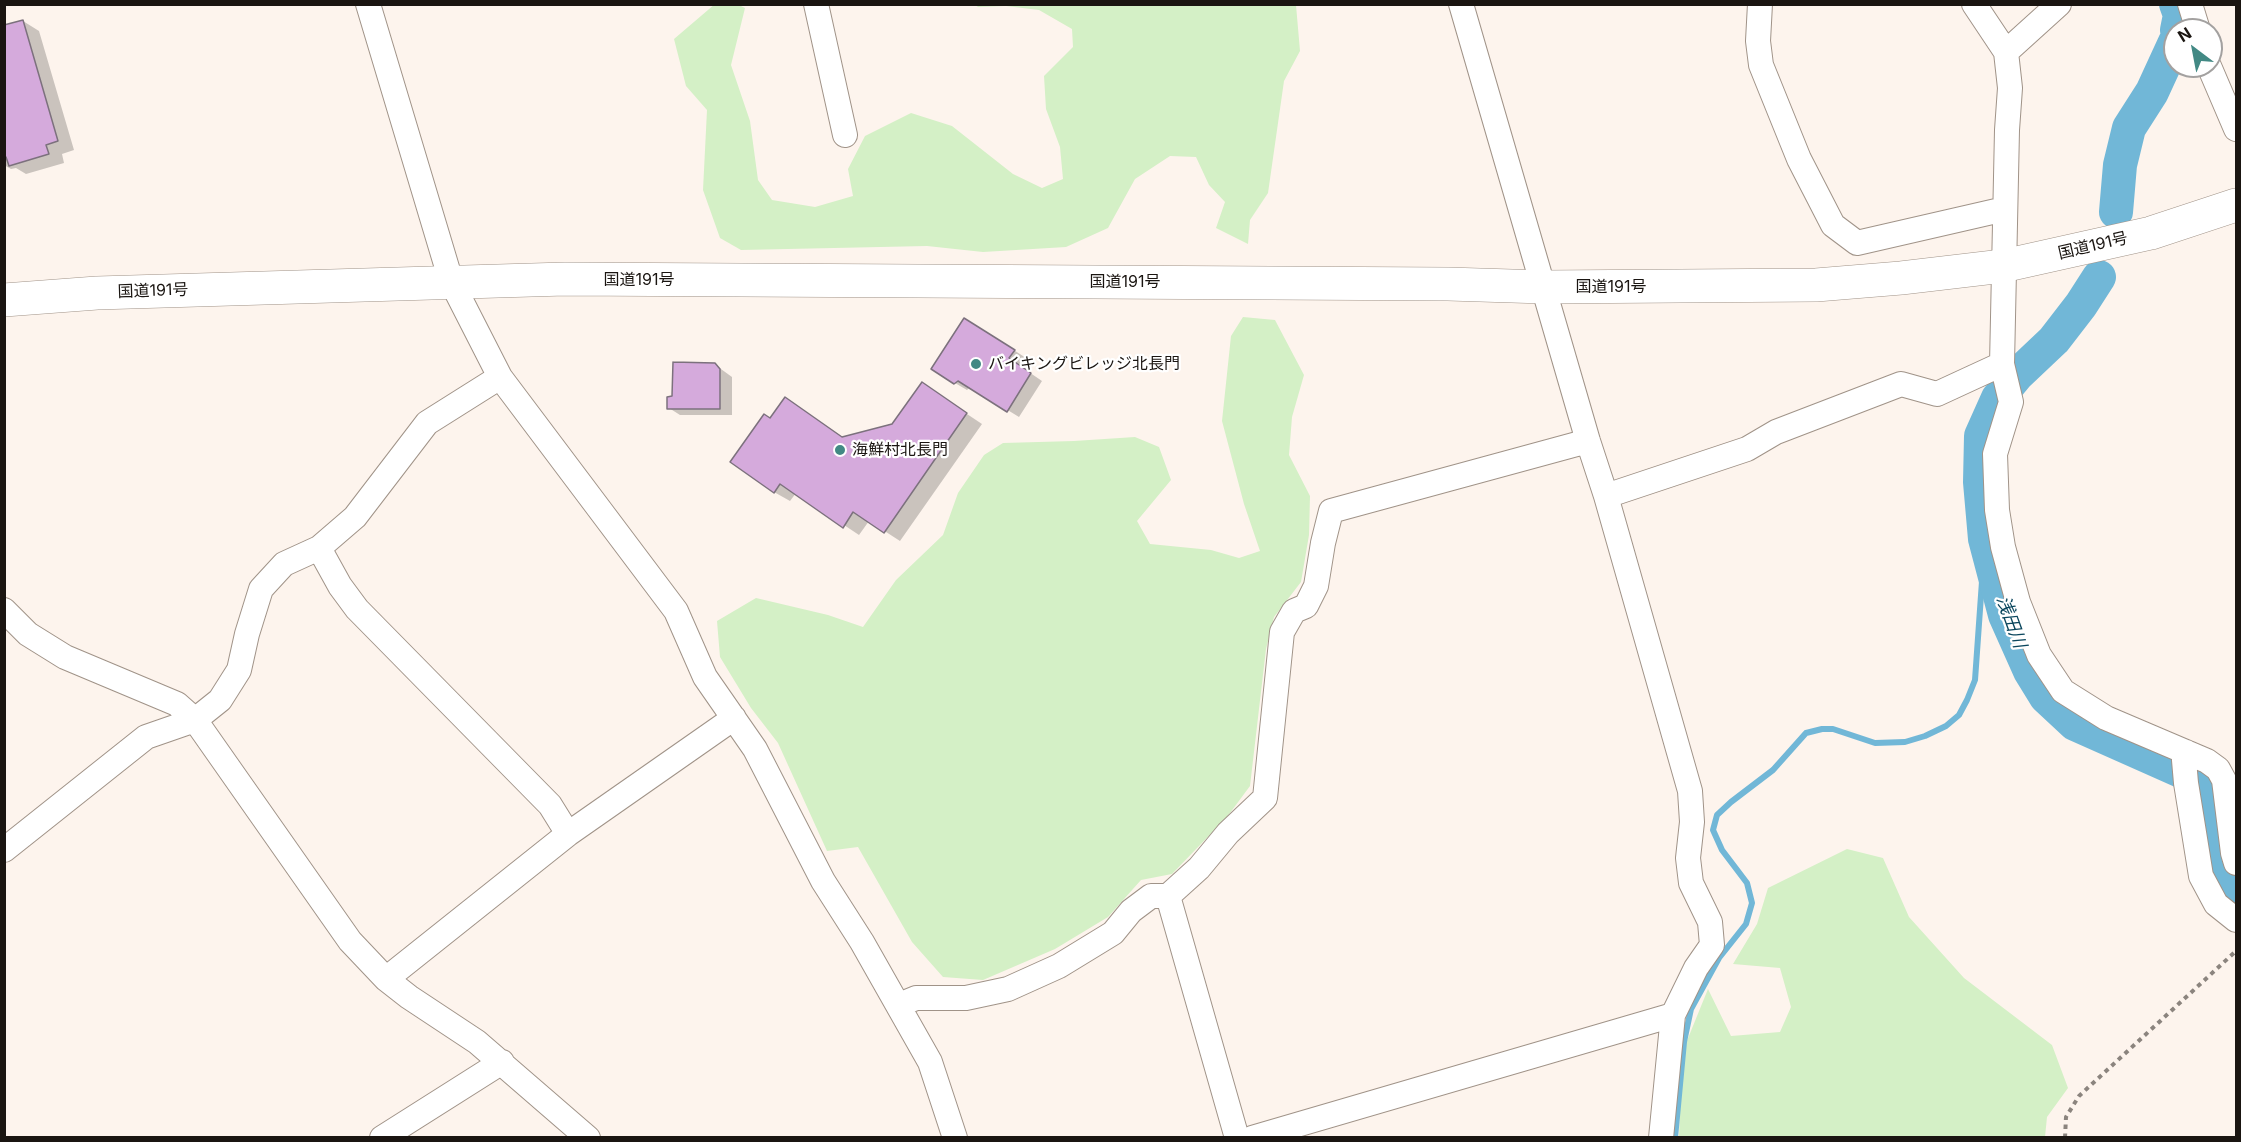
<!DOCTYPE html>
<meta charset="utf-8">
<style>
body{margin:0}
#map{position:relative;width:2241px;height:1142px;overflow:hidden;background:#fdf4ed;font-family:Inter,sans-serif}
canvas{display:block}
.frame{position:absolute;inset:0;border:6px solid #1a1511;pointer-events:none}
.north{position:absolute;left:2163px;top:18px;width:60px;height:60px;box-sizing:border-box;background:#fff;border:2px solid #a3a1a0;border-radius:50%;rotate:328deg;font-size:16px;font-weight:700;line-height:24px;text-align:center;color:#1a1511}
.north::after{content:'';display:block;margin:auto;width:21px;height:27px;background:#428984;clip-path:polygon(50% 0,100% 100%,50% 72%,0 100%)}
</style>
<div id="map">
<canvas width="2241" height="1142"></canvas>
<div class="frame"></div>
<div class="north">N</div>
</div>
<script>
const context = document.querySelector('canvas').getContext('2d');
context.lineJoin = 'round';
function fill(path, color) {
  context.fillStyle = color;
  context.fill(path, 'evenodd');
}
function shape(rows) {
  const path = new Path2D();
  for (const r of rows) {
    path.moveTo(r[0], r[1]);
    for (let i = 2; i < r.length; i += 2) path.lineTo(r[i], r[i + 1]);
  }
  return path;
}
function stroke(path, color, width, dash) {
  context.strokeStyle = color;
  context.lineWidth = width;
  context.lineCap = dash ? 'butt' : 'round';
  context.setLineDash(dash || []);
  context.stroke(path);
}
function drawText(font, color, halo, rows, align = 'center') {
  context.font = font + ' Inter,"Noto Sans JP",sans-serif';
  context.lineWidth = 4.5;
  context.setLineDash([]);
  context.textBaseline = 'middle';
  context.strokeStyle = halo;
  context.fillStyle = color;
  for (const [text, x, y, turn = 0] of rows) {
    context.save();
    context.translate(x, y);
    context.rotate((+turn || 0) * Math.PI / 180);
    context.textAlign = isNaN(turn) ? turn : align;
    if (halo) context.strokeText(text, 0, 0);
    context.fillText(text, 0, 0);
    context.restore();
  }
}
const green = shape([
 [715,4,739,5,745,8,731,65,750,121,758,180,772,200,815,207,853,196,848,169,865,136,911,113,952,126,1013,174,1042,188,1063,179,1060,147,1046,109,1044,76,1073,47,1072,29,1039,10,1006,6,978,7,975,5,1296,5,1300,51,1284,81,1268,193,1250,220,1248,244,1216,228,1225,202,1209,185,1196,157,1170,156,1135,179,1108,228,1066,247,983,252,927,246,741,250,720,238,703,190,707,110,686,86,674,39],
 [1243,317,1275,320,1304,375,1292,417,1289,455,1310,496,1309,535,1301,582,1274,617,1266,649,1250,786,1227,817,1172,874,1141,880,1108,917,1055,949,983,980,943,977,912,942,858,847,827,851,778,743,751,708,720,657,717,621,756,598,828,615,863,627,896,580,943,535,958,493,984,455,1003,443,1074,441,1135,437,1159,447,1171,480,1137,521,1150,544,1211,550,1239,558,1260,551,1244,504,1222,421,1231,336],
 [1847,849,1883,858,1909,917,1964,978,2052,1045,2068,1088,2047,1117,2045,1137,1679,1137,1682,1053,1708,989,1731,1036,1780,1032,1791,1007,1780,968,1733,964,1757,924,1768,888]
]);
const shadow = shape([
 [23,21,39,31,74,150,62,154,64,163,26,174,16,168,11,169,4,165,4,27],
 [977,326,1026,358,1020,366,1042,381,1019,417,970,387,967,390,955,383],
 [714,364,732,377,732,415,680,415,669,408,673,397],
 [922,384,982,424,900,541,869,521,859,535,796,493,790,501,774,492,771,420,785,399,844,438,893,425]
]);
const stream = shape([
 [1675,1138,1684,1042,1691,1009,1719,958,1746,924,1752,903,1747,883,1722,850,1713,830,1717,815,1731,802,1773,770,1806,733,1822,729,1833,729,1875,743,1905,742,1925,736,1946,726,1959,715,1967,700,1975,680,1985,539]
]);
const river = shape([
 [2176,4,2180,15,2177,30],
 [2116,212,2120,165,2129,128,2152,92,2175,42],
 [2099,277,2081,305,2054,340,2017,375,1998,398,1981,436,1980,482,1985,539,2005,615,2030,671,2046,697,2075,724,2192,776,2202,792,2207,843,2217,880,2236,904]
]);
const building = shape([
 [23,20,58,141,46,145,49,154,9,166,6,157,4,158,4,25,23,20],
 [964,318,1015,350,1009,358,1031,373,1007,412,958,381,954,384,931,369,964,318],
 [673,362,715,363,720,369,720,409,667,409,667,397,672,396,673,362],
 [922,382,967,413,884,533,853,512,843,528,780,484,774,493,730,462,764,414,770,418,785,397,842,437,892,424,922,382]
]);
const path = shape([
 [2065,1138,2066,1117,2079,1096,2236,951]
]);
const minor = shape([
 [368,4,451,281,500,377,676,611,705,677,755,749,823,881,862,942,930,1062,955,1138],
 [816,4,845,135],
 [1461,4,1588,441,1606,496,1690,791,1692,822,1688,858,1691,883,1710,922,1712,945,1696,968,1673,1015,1661,1138],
 [1760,4,1758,41,1761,65,1799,159,1833,225,1857,243,2005,209],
 [1974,4,2006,52,2010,88,2007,130,2002,364,2011,402,1995,454,1997,510,2003,547,2018,602,2039,655,2063,691,2106,718,2207,761,2218,769,2224,780,2233,853,2236,863],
 [2190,4,2198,30],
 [2006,52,2059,4],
 [2209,66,2236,129],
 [1606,496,1747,449,1776,432,1901,384,1937,394,2002,364],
 [319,548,340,586,357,609,550,805,568,834],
 [4,610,28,634,65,657,177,704,195,720,350,941,386,979,409,997,477,1042,588,1138],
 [2186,752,2184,760,2186,783,2201,876,2216,904,2236,920],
 [4,850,146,737,195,720,220,700,239,670,247,634,261,589,284,564,319,548,355,517,427,423,500,377],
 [1168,896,1237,1138],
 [386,979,568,834,734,718],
 [899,1005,916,998,966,998,1008,989,1059,966,1113,933,1131,911,1151,896,1168,896,1199,868,1228,833,1265,798,1282,632,1294,611,1306,606,1316,586,1323,543,1331,511,1588,441],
 [382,1138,502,1062],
 [1252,1138,1673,1015]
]);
const highway = shape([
 [4,300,97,293,565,279,1448,284,1544,287,1816,285,1901,278,2003,266,2151,233,2236,205]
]);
const markers = [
 [976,364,6,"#428984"],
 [840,450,6,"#428984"]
];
const streetNames = [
 ["国道191号",2093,246,-13],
 ["国道191号",639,280],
 ["国道191号",1125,282],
 ["国道191号",1611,287],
 ["国道191号",153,291,-2]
];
const poiNames = [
 ["バイキングビレッジ北長門",988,364],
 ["海鮮村北長門",852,450]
];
const waterNames = [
 ["浅田川",2011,622,70]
];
fill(green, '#d4f0c6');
fill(shadow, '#0003');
stroke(stream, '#71b7d7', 6);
stroke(river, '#71b7d7', 34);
fill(building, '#d5aadc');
stroke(building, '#7c717d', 1.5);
stroke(minor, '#a09388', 26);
stroke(highway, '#a09388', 34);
stroke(path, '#8b847e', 4, [4.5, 4.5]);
stroke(minor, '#fff', 24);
stroke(highway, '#fff', 33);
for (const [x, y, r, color] of markers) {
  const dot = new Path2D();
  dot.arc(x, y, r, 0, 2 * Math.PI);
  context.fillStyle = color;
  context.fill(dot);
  stroke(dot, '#fff', 2);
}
drawText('16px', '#1a1511', '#fff', streetNames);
drawText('16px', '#1a1511', '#fff', poiNames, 'left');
drawText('italic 18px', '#0b475e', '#fff', waterNames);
</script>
